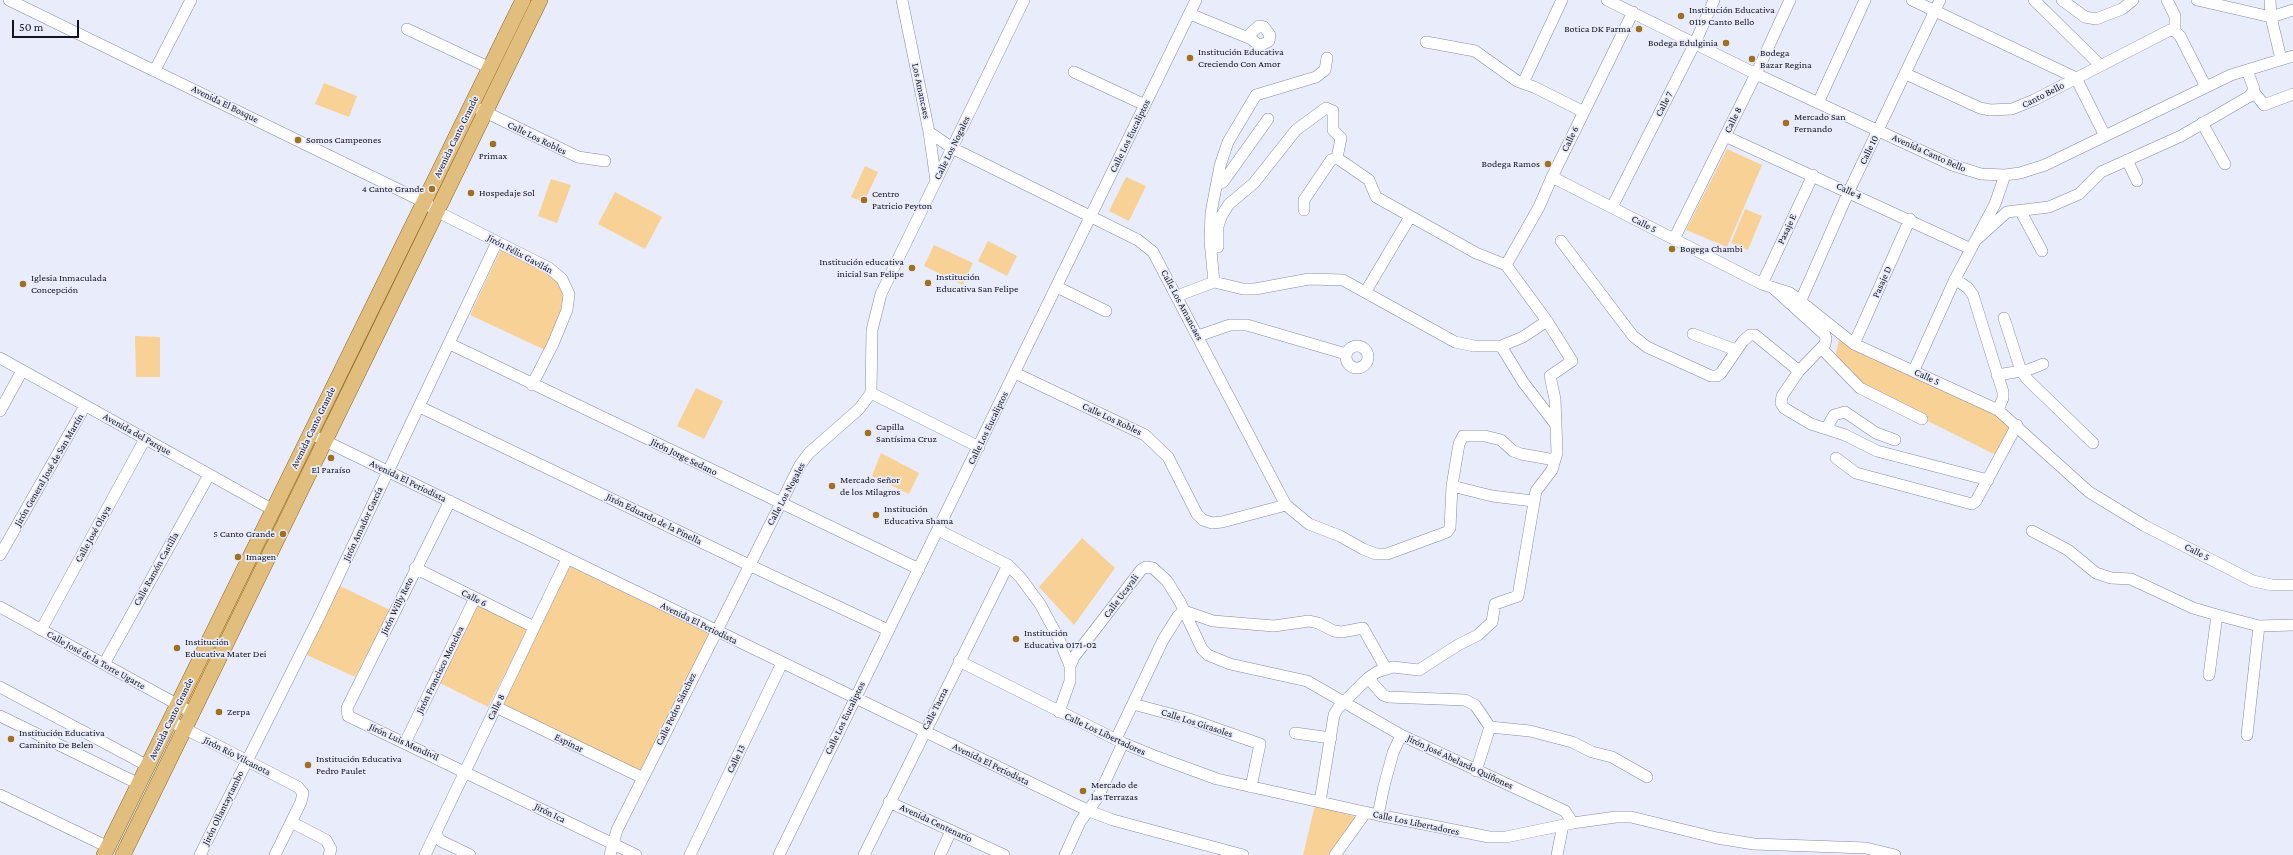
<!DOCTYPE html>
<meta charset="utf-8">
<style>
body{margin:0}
#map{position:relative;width:2293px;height:855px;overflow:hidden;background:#e9ecfb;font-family:"Crimson Pro",serif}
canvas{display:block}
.scale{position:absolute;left:12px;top:20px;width:67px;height:18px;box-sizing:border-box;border:2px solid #13141d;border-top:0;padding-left:5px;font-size:12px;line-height:14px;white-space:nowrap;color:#13141d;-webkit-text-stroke:3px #e9ecfb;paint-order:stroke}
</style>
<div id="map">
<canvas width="2293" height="855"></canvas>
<div class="scale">50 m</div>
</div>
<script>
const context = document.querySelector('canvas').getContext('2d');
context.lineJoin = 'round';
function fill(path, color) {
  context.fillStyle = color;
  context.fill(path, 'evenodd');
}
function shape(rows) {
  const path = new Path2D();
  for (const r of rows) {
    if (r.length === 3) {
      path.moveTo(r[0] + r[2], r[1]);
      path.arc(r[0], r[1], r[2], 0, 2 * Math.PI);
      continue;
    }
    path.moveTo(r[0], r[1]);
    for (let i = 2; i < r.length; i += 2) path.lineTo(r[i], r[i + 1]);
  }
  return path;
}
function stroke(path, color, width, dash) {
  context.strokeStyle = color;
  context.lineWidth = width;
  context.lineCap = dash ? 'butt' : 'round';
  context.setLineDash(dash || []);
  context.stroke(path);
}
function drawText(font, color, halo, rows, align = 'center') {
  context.font = font + ' "Crimson Pro",serif';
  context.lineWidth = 3.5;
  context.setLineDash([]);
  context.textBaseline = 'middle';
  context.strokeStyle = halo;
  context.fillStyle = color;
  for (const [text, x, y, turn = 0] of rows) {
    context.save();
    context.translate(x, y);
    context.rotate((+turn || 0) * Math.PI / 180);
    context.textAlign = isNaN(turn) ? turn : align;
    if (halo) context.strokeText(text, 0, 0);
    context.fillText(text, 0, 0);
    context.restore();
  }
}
const green = shape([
 [324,83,357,96,349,117,315,104],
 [1727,149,1762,165,1727,247,1686,230],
 [865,166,878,172,864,202,851,197],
 [1126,177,1146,186,1129,221,1109,211],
 [551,179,571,185,557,223,538,216],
 [615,192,662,217,645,249,598,224],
 [1745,209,1762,216,1748,250,1731,243],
 [988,241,1017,256,1007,276,978,261],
 [934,245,973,263,963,285,924,266],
 [501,249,545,270,558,283,562,290,564,309,545,350,470,315],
 [135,336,160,337,160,377,136,377],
 [1839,340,1998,414,2012,429,1996,455,1864,389,1835,358],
 [696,388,723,401,704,439,677,426],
 [313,444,317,447,192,706,185,705],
 [881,453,919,473,909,494,872,476],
 [1082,538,1115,568,1074,625,1039,587],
 [569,566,710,634,642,772,501,704],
 [340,586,390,610,355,677,307,655],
 [478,604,528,629,488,707,440,683],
 [1315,805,1356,817,1328,855,1303,855]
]);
const minor = shape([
 [9,0,424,202,438,212,549,268,562,279,569,294,567,310,553,344,532,385],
 [902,0,929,132,936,181],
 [1607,0,1756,74,1952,165,1981,174,2005,175,2020,173,2045,165,2231,75,2293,56],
 [1912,0,2076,78,2105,136],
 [2034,0,2100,65],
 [2062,0,2085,17,2096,19,2122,9,2133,0],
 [2167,0,2175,16,2175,31,2180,36,2206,87],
 [2197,0,2271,17,2293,10],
 [2270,0,2271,17,2281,59],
 [1190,14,1251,39,1260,46,1269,41,1270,35,1264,27,1259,26,1251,33,1251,39],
 [407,29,490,68],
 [1426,42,1475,51,1517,81,1534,87,1584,112],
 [155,70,191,0],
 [1074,72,1145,105],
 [1906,74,1980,108,1990,110,2012,109,2034,100,2170,30,2175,31],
 [1523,83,1562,0],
 [2254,92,2264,105,2293,94],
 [1818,103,1865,0],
 [479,109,578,157,605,161],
 [2202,123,2225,164],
 [929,132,952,148,1138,240,1153,252,1280,494,1286,505,1309,524,1340,536,1363,549,1376,554,1387,554,1447,532,1450,528,1452,486,1459,444,1463,436,1485,436,1501,440,1513,451,1521,454,1555,460],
 [1725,136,1971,249],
 [2127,160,2137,181],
 [1552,177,1762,284,1790,293,1854,344,1998,410,2089,492,2145,526,2253,581,2272,585,2293,585],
 [1217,185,1223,182,1268,119],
 [1612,207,1695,43,1714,0],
 [1304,210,1304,200,1331,160,1337,158,1369,180,1376,197,1476,253,1506,265,1547,321,1572,361,1550,376,1555,399,1557,453,1552,470,1536,491,1518,596,1495,604,1492,622,1478,635,1458,645,1419,670,1393,667,1377,672,1368,678,1338,708,1334,715,1320,802],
 [2020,210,2042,251],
 [1674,239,1756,74,1790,0],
 [1976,240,2007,212,2049,207,2079,194,2101,172,2181,136,2250,96,2254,89,2247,70],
 [1561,241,1633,336,1647,347,1711,376,1717,376,1721,373,1743,341,1750,335,1755,335,1799,371],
 [1218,247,1218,226,1222,215,1229,204,1254,183,1296,130,1326,108,1333,111,1333,130,1341,138,1337,158],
 [1506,265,1539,207,1552,177,1633,12],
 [1955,279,1968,288,1973,295,2003,392,2003,398,1998,410],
 [1214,282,1210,241,1211,213,1220,166,1228,142,1256,95,1316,77,1325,70,1327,58],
 [1762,284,1813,175],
 [1057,287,1106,311],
 [1773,288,1825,335,1826,339,1825,344,1799,371,1782,396,1781,403,1784,408,1811,424,1845,435,1877,451,1988,480],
 [1366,291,1410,217],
 [1177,296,1214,282,1243,289,1255,289,1309,279,1343,280,1455,342,1474,346,1501,346,1523,337,1547,321],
 [1801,300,1849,191,1940,0],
 [2004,318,2021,371,2027,379,2093,443],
 [1693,334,1736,350],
 [1198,336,1230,325,1247,325,1346,354],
 [450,344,919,569],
 [1854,344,1910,219],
 [1501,346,1523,382,1556,425],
 [1357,357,11],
 [1821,348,1860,388,1922,419],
 [0,358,273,510],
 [1914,370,1955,279,1995,204,2005,175],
 [1015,373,1145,435,1168,457,1197,514,1203,520,1212,523,1222,522,1286,505],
 [1997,375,2028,370,2043,364],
 [871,393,979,447],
 [420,407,749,565,888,630],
 [0,411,22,371],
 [1826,429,1834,415,1845,412,1876,433,1895,440],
 [319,438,1089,811,1113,820,1243,855],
 [1836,458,1856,473,1972,504,1976,501,2017,425],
 [1452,486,1492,496,1533,501],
 [450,501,347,708,348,716,636,855],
 [938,530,1008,565,1020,577,1040,604,1059,639,1070,666],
 [2032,531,2068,550,2096,573,2111,578,2131,579,2193,608,2217,615,2259,626,2293,625],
 [0,555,85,406],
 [415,568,534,627],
 [0,607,193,713],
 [1184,611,1213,621,1274,626,1309,621,1318,623,1334,631,1342,632,1363,628,1386,669],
 [41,630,145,439],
 [959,661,1123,743,1157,757,1217,779,1378,815,1489,837,1506,837,1573,823,1616,817,1631,817,1717,838,1754,844,1866,848,1895,855],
 [104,664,209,475],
 [2209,675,2217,615],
 [1368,678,1383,695,1388,697,1465,700,1475,705,1490,727,1476,771],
 [0,687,148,766],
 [1133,704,1189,719,1260,744,1251,787],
 [496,707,643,778],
 [1059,712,1070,681,1070,666,1074,657,1141,570,1146,567,1153,568,1167,581,1180,602,1202,649,1208,655,1230,664,1307,681,1401,735,1565,811,1573,823],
 [0,716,139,784],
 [170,721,298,787,303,793,301,802,275,855],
 [1490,727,1530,731,1572,742,1592,752,1612,757,1647,777],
 [1295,733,1331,738],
 [2247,735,2259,626],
 [1116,739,1163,640,1178,616,1184,611],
 [405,743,475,598],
 [0,795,108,847],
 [889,802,1004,855],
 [1378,815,1384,786,1393,753,1401,735],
 [291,822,326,840,331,849,329,855],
 [436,835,441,841,470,855],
 [200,855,318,619,497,242],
 [425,855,567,559],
 [610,855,617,830,643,778,800,465,809,453,859,409,871,393,872,330,881,294,1024,0],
 [690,855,782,663],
 [779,855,1196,0],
 [864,855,1008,565],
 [940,855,951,831],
 [1065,855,1080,822,1098,797,1123,743],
 [1335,855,1366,812],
 [1557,855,1563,825]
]);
const major = shape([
 [104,855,523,0],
 [123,855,540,0]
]);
const markers = [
 [1681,16,4,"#9d7121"],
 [1639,29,4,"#9d7121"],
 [1726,43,4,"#9d7121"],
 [1190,58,4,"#9d7121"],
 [1752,59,4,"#9d7121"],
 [1786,123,4,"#9d7121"],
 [298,140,4,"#9d7121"],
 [493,144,4,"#9d7121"],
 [1548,164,4,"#9d7121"],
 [432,189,4,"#9d7121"],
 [471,193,4,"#9d7121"],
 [864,200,4,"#9d7121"],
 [1672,249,4,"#9d7121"],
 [912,268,4,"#9d7121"],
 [928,283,4,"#9d7121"],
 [23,284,4,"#9d7121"],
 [868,433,4,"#9d7121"],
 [331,458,4,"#9d7121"],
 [832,486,4,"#9d7121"],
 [876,515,4,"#9d7121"],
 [283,534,4,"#9d7121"],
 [238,557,4,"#9d7121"],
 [1016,639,4,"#9d7121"],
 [177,648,4,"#9d7121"],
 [219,712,4,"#9d7121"],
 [11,739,4,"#9d7121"],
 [308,765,4,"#9d7121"],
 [1083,791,4,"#9d7121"]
];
const poiNames = [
 ["Institución Educativa",1689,10],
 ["0119 Canto Bello",1689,22],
 ["Botica DK Farma",1631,29,"right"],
 ["Bodega Edulginia",1718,43,"right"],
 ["Institución Educativa",1198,52],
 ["Creciendo Con Amor",1198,64],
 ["Bodega",1760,53],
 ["Bazar Regina",1760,65],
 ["Mercado San",1794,117],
 ["Fernando",1794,129],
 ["Somos Campeones",306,140],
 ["Primax",493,156,"center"],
 ["Bodega Ramos",1540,164,"right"],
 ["4 Canto Grande",424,189,"right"],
 ["Hospedaje Sol",479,193],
 ["Centro",872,194],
 ["Patricio Peyton",872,206],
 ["Bogega Chambi",1680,249],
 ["Institución educativa",904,262,"right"],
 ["inicial San Felipe",904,274,"right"],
 ["Institución",936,277],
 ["Educativa San Felipe",936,289],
 ["Iglesia Inmaculada",31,278],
 ["Concepción",31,290],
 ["Capilla",876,427],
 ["Santísima Cruz",876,439],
 ["El Paraíso",331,470,"center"],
 ["Mercado Señor",840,480],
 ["de los Milagros",840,492],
 ["Institución",884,509],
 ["Educativa Shama",884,521],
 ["5 Canto Grande",275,534,"right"],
 ["Imagen",246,557],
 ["Institución",1024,633],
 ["Educativa 0171-02",1024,645],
 ["Institución",185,642],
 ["Educativa Mater Dei",185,654],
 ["Zerpa",227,712],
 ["Institución Educativa",19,733],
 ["Caminito De Belen",19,745],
 ["Institución Educativa",316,759],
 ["Pedro Paulet",316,771],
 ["Mercado de",1091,785],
 ["las Terrazas",1091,797]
];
const streetNames = [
 ["Los Amancaes",921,91,78],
 ["Canto Bello",2043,95,-27],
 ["Avenida El Bosque",225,104,26],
 ["Calle 7",1664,104,-63],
 ["Calle 8",1733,120,-64],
 ["Calle Los Eucaliptos",1130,136,-64],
 ["Avenida Canto Grande",456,137,-64],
 ["Calle Los Robles",537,138,26],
 ["Calle 6",1570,139,-64],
 ["Calle Los Nogales",952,148,-64],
 ["Calle 10",1869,150,-64],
 ["Avenida Canto Bello",1929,153,24],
 ["Calle 4",1849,191,25],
 ["Calle 5",1644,224,27],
 ["Pasaje E",1787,229,-65],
 ["Jirón Félix Gavilán",520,254,28],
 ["Pasaje D",1882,282,-66],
 ["Calle Los Amancaes",1182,305,62],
 ["Calle 5",1927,377,25],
 ["Calle Los Robles",1112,419,25],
 ["Avenida Canto Grande",313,428,-64],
 ["Calle Los Eucaliptos",988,428,-64],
 ["Avenida del Parque",137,434,29],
 ["Jirón Jorge Sedano",684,457,26],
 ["Jirón General José de San Martín",49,470,-60],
 ["Avenida El Periodista",408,481,26],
 ["Calle Los Nogales",786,494,-62],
 ["Jirón Eduardo de la Pinella",654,519,26],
 ["Jirón Amador García",363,524,-65],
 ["Calle José Olaya",93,534,-61],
 ["Calle 5",2197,552,27],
 ["Calle Ramón Castilla",156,569,-61],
 ["Calle Ucayali",1121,596,-53],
 ["Calle 6",474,598,27],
 ["Jirón Willy Reto",397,606,-64],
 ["Avenida El Periodista",699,623,26],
 ["Calle José de la Torre Ugarte",96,660,29],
 ["Jirón Francisco Moncloa",440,670,-64],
 ["Calle 8",496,707,-64],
 ["Calle Pedro Sánchez",676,709,-64],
 ["Calle Tacna",935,709,-63],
 ["Calle Los Eucaliptos",845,718,-64],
 ["Avenida Canto Grande",171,719,-64],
 ["Calle Los Girasoles",1197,723,18],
 ["Calle Los Libertadores",1105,734,25],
 ["Jirón Luis Mendivil",404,742,25],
 ["Espinar",569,743,26],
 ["Jirón Río Vilcanota",237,756,27],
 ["Calle 13",736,759,-64],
 ["Jirón José Abelardo Quiñones",1460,762,25],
 ["Avenida El Periodista",991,764,26],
 ["Jirón Ollantaytambo",223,808,-64],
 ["Jirón Ica",550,813,26],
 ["Avenida Centenario",936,823,25],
 ["Calle Los Libertadores",1416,823,12]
];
fill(green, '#f8d196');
stroke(minor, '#878ba2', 12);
stroke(major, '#8c6724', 16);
stroke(minor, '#fff', 11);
stroke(major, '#e1be7e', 15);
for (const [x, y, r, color] of markers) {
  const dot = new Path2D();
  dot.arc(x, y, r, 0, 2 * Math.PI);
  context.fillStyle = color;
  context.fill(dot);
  stroke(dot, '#e9ecfb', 1.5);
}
drawText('10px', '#13141d', '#e9ecfb', poiNames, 'left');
drawText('10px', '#13141d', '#e9ecfb', streetNames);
</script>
